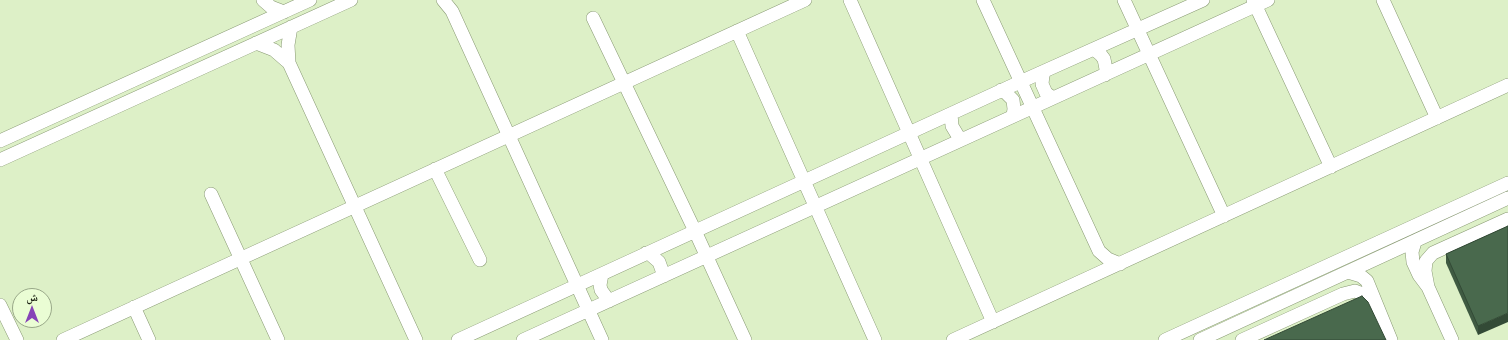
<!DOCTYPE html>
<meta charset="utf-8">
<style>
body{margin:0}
#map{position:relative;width:1508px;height:340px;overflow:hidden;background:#ddf0c7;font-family:"Asap Condensed","Noto Naskh Arabic",sans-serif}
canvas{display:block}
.north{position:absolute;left:12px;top:288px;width:40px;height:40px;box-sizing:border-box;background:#eafdd4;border:1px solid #98a788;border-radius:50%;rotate:0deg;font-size:11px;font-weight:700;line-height:16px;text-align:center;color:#1e2516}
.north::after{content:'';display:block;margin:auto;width:14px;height:18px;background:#8643b7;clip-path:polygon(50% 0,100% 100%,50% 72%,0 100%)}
</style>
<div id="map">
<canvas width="1508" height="340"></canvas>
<div class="north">ش</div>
</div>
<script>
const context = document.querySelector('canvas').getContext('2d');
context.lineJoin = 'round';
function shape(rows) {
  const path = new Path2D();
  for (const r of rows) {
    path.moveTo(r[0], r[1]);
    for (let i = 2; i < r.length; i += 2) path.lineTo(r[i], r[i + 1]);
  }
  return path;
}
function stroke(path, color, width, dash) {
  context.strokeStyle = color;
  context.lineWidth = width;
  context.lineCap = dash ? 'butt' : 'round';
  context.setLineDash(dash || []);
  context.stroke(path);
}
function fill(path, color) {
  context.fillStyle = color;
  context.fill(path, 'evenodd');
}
const minor = shape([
 [263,0,271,7,284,12],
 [443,0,452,11,602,340],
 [850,0,993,322],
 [983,0,1099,251,1108,259,1120,264],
 [1124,0,1224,216],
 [1253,0,1331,167],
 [1383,0,1437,118],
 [593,18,695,231,745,340],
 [291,27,288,45,289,63,416,340],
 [737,31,875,340],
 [256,43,274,50,289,63],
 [1094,49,1101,55,1104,59,1106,69,1105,75],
 [1045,71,1043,75,1042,84,1046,93,1053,98],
 [1001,90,1006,93,1013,100,1014,109,1013,116],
 [951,114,952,126,958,136,963,139],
 [0,141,310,0],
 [0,160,351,0],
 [435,169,480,260],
 [211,194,278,340],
 [1415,242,1412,252,1413,262,1419,275,1428,287,1452,340],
 [646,253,651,255,659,262,664,276],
 [1348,272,1361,276,1367,281,1391,340],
 [602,274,600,285,601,290,609,301],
 [1428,287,1425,271,1426,261,1433,253,1508,219],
 [0,305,17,340],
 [134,307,149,340],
 [63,340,805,0],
 [458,340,1020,82,1203,0],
 [523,340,1268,0],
 [953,340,1508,85],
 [1165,340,1508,183],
 [1200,340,1508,198],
 [1242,340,1343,294,1355,291,1363,294,1376,307]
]);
const wall = shape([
 [1508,226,1478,335,1446,263,1446,254]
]);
const shadedWall = shape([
 [1508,313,1508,322,1478,335,1478,326]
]);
const building = shape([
 [1508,226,1508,313,1478,326,1446,254,1508,226],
 [1362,296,1368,302,1386,340,1264,340,1362,296]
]);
stroke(minor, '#879872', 14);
stroke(minor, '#fff', 13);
fill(wall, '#3f5a42');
fill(shadedWall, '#334a36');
fill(building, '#49694d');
stroke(building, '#334a36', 1);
</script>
